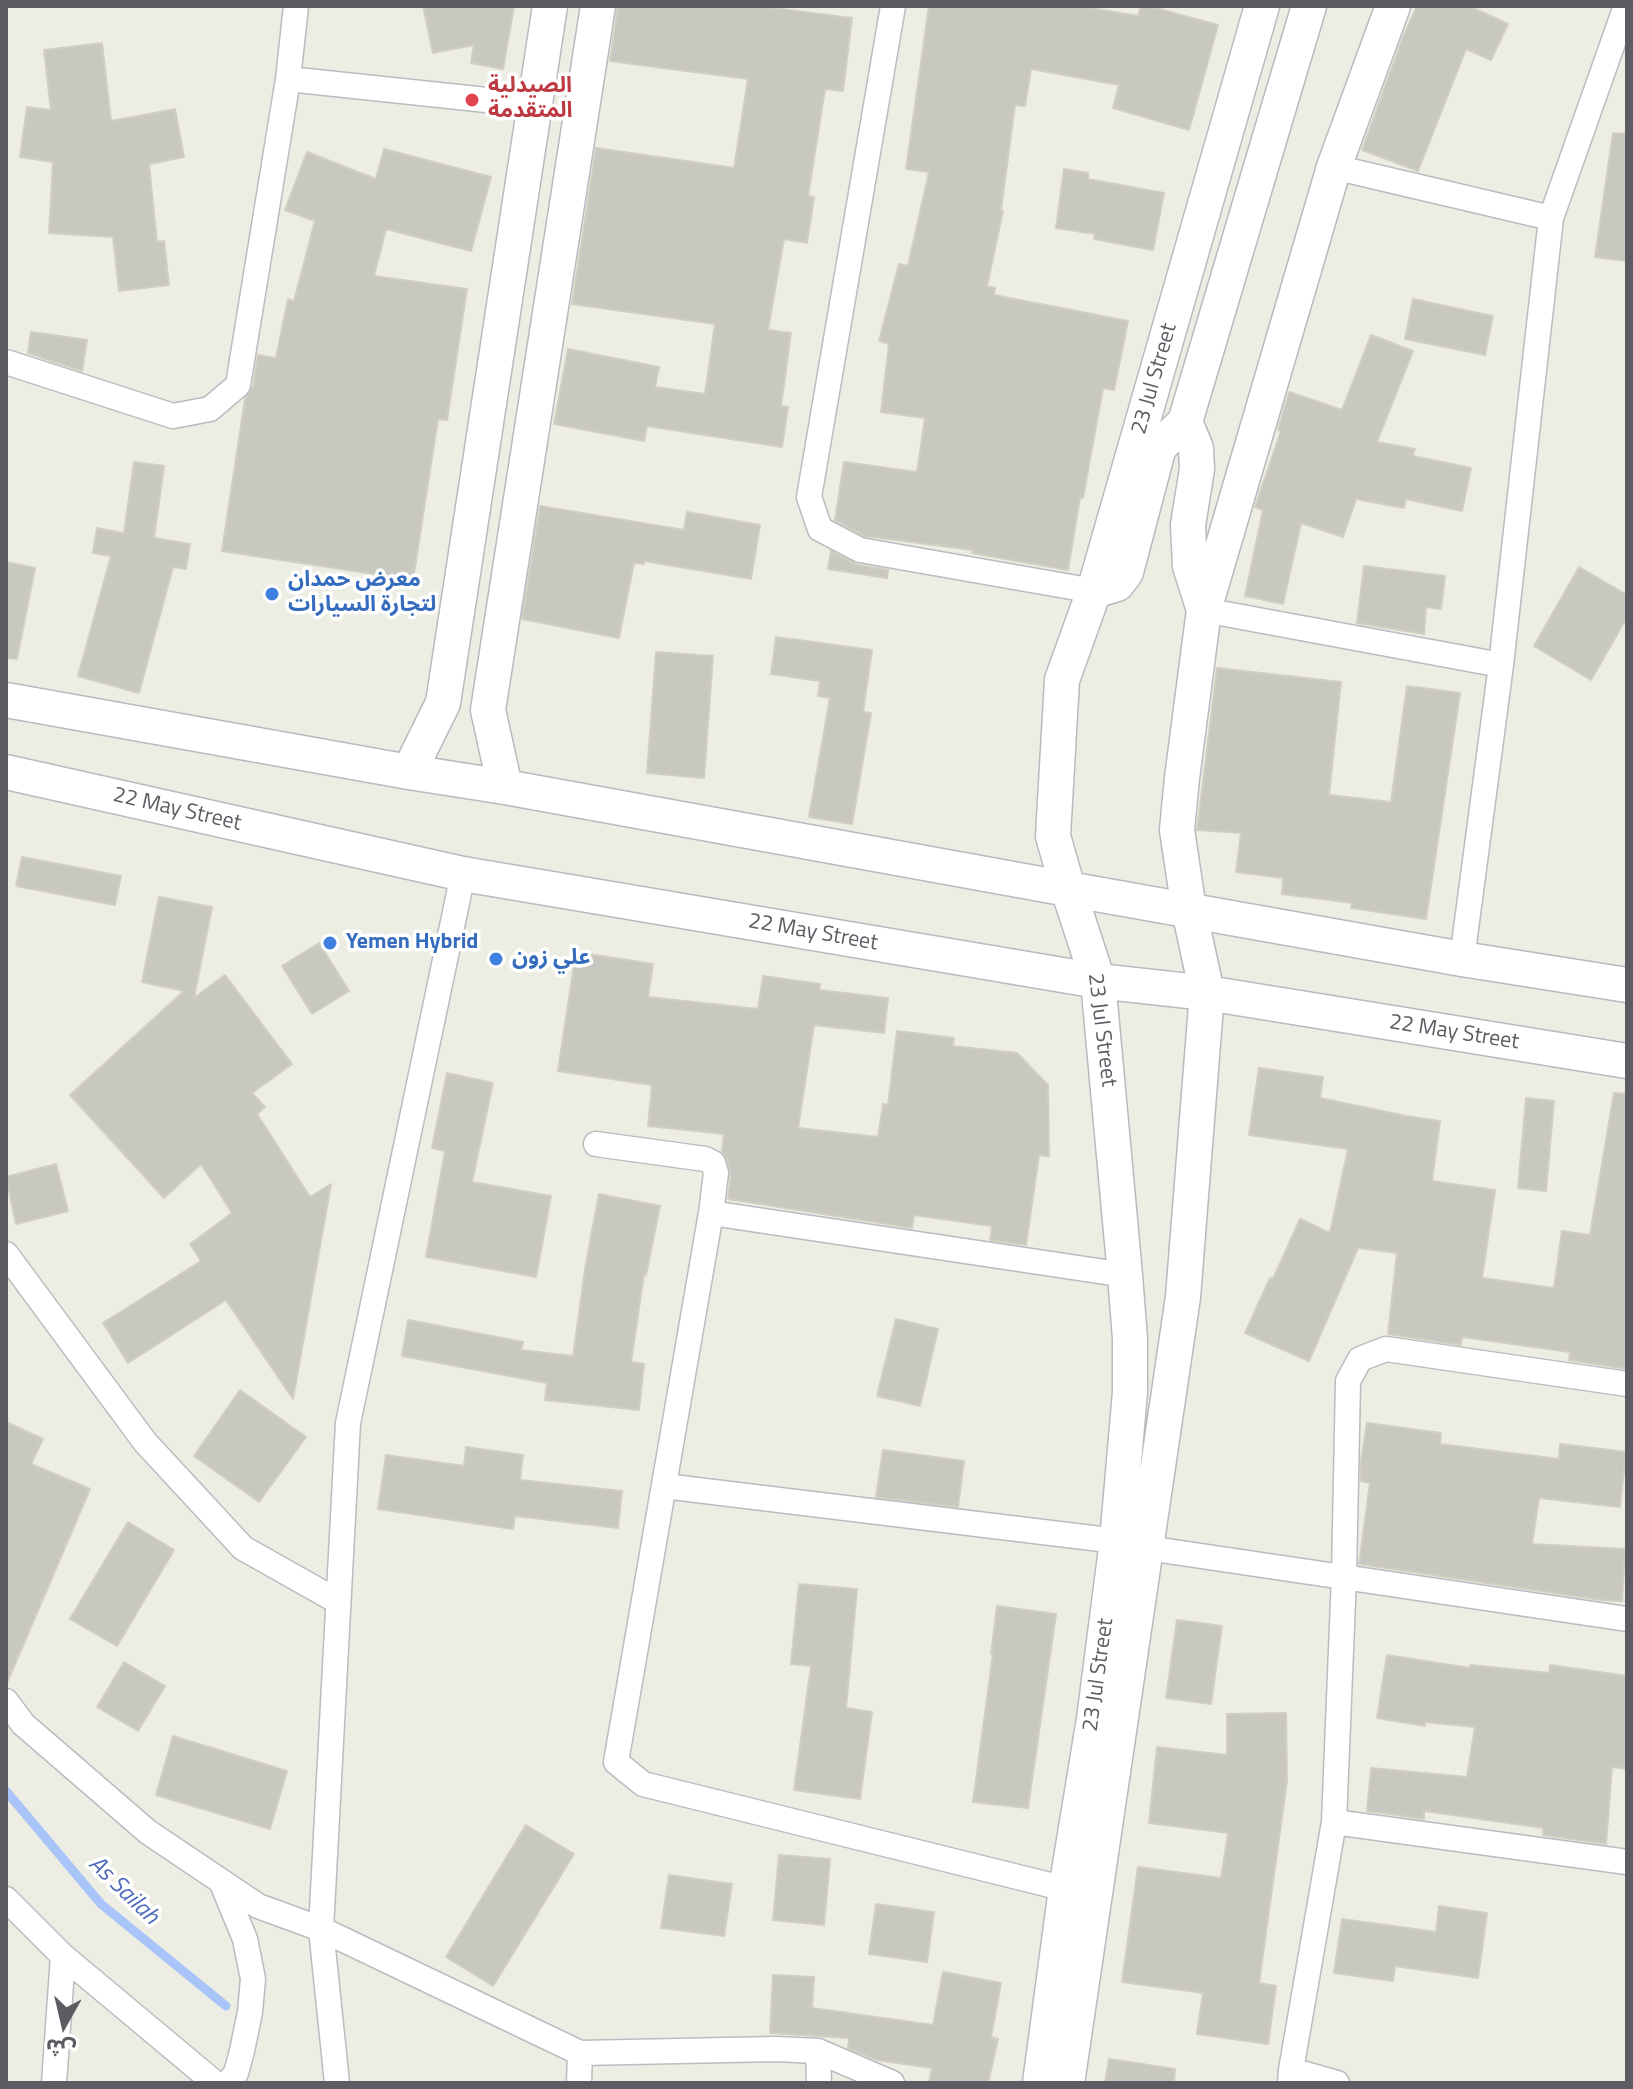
<!DOCTYPE html>
<meta charset="utf-8">
<style>
body{margin:0}
#map{position:relative;width:1633px;height:2089px;overflow:hidden;background:#edede3;font-family:"Titillium Web","Noto Sans Arabic",sans-serif}
canvas{display:block}
.frame{position:absolute;inset:0;border:8px solid #5b5d63;pointer-events:none}
.north{position:absolute;left:24px;top:1985px;width:80px;height:80px;-webkit-text-stroke:6px #fff;paint-order:stroke;rotate:188deg;font-size:22px;font-weight:700;line-height:32px;text-align:center;color:#5b5d63}
.north::after{content:'';display:block;margin:auto;width:28px;height:36px;background:#5b5d63;clip-path:polygon(50% 0,100% 100%,50% 72%,0 100%)}
</style>
<div id="map">
<canvas width="1633" height="2089"></canvas>
<div class="frame"></div>
<div class="north">ش</div>
</div>
<script>
const context = document.querySelector('canvas').getContext('2d');
context.lineJoin = 'round';
function shape(rows) {
  const path = new Path2D();
  for (const r of rows) {
    path.moveTo(r[0], r[1]);
    for (let i = 2; i < r.length; i += 2) path.lineTo(r[i], r[i + 1]);
  }
  return path;
}
function stroke(path, color, width, dash) {
  context.strokeStyle = color;
  context.lineWidth = width;
  context.lineCap = dash ? 'butt' : 'round';
  context.setLineDash(dash || []);
  context.stroke(path);
}
function fill(path, color) {
  context.fillStyle = color;
  context.fill(path, 'evenodd');
}
function drawText(font, color, halo, rows, align = 'center') {
  context.font = font + ' "Titillium Web","Noto Sans Arabic",sans-serif';
  context.lineWidth = 7;
  context.setLineDash([]);
  context.textBaseline = 'middle';
  context.strokeStyle = halo;
  context.fillStyle = color;
  for (const [text, x, y, turn = 0] of rows) {
    context.save();
    context.translate(x, y);
    context.rotate((+turn || 0) * Math.PI / 180);
    context.textAlign = isNaN(turn) ? turn : align;
    if (halo) context.strokeText(text, 0, 0);
    context.fillText(text, 0, 0);
    context.restore();
  }
}
const stream = shape([
 [6,1791,101,1904,226,2006]
]);
const building = shape([
 [423,6,514,6,503,69,471,63,474,45,433,53,423,6],
 [618,6,757,6,852,18,843,91,825,89,808,196,814,197,807,243,784,239,768,330,791,333,781,406,788,407,782,447,647,426,644,441,554,424,568,349,659,367,655,387,705,394,715,324,572,304,596,148,734,168,748,79,610,61,618,6],
 [929,6,1080,6,1138,16,1141,6,1148,6,1218,25,1189,130,1113,108,1119,85,1031,69,1025,106,1015,105,1001,210,1003,211,987,286,995,288,994,295,1128,321,1114,390,1103,388,1083,498,1080,498,1068,570,972,553,973,550,865,536,835,520,844,462,917,472,925,418,881,412,889,344,879,341,899,264,908,266,929,172,906,169,929,6],
 [1417,6,1469,6,1508,24,1491,60,1466,49,1418,171,1362,150,1403,37,1417,6],
 [102,43,111,121,175,109,184,157,149,164,157,242,164,241,169,285,119,291,113,237,49,233,53,162,20,157,27,107,51,110,44,50,102,43],
 [1613,133,1627,134,1627,261,1595,257,1613,133],
 [384,149,491,177,471,251,386,229,374,276,467,289,447,420,438,419,413,580,222,551,245,399,253,387,258,355,276,358,288,299,294,301,315,221,285,210,307,152,376,179,384,149],
 [1064,169,1088,173,1088,179,1164,193,1153,250,1094,239,1095,234,1056,228,1064,169],
 [1413,299,1493,316,1485,355,1405,339,1413,299],
 [31,332,87,340,82,371,28,353,31,332],
 [1371,335,1413,351,1377,442,1415,449,1413,456,1471,468,1462,511,1406,499,1404,508,1356,499,1343,537,1301,523,1283,604,1245,596,1263,510,1255,507,1281,431,1278,430,1289,392,1342,410,1371,335],
 [134,462,164,466,154,538,190,544,186,569,173,567,139,693,78,676,111,556,93,553,97,528,124,533,134,462],
 [540,506,684,530,687,512,760,525,751,579,644,561,644,564,634,563,619,638,522,619,540,506],
 [831,551,857,565,888,570,887,578,828,569,831,551],
 [6,562,35,568,17,659,6,658,6,562],
 [1364,566,1445,576,1441,609,1426,607,1424,634,1357,623,1364,566],
 [1579,567,1627,595,1627,617,1591,680,1534,646,1579,567],
 [776,637,872,650,863,712,871,713,852,824,809,817,830,698,818,696,820,681,771,674,776,637],
 [656,652,713,656,704,778,647,773,656,652],
 [1217,668,1341,682,1329,795,1391,802,1407,686,1460,693,1426,919,1351,908,1352,903,1282,894,1283,878,1236,872,1241,833,1197,830,1217,668],
 [22,857,121,876,115,905,16,886,22,857],
 [159,897,212,907,194,998,225,975,292,1064,252,1093,265,1107,257,1114,310,1197,331,1184,293,1399,226,1300,128,1363,103,1323,201,1261,190,1244,232,1213,201,1164,164,1198,70,1095,184,991,142,982,159,897],
 [319,943,349,991,312,1014,282,966,319,943],
 [576,952,653,964,648,997,758,1009,763,976,820,984,819,990,888,998,884,1033,814,1025,798,1128,878,1137,883,1104,888,1105,897,1031,954,1038,953,1046,1017,1053,1048,1085,1049,1156,1039,1155,1026,1245,990,1240,992,1226,914,1215,912,1228,728,1199,731,1174,727,1158,722,1151,724,1134,648,1126,652,1085,558,1071,576,952],
 [1259,1068,1323,1077,1320,1098,1406,1116,1440,1121,1432,1181,1495,1190,1482,1278,1554,1288,1562,1231,1590,1235,1614,1093,1627,1094,1627,1369,1569,1360,1570,1352,1462,1337,1461,1345,1388,1334,1397,1253,1358,1248,1309,1361,1245,1333,1270,1278,1273,1279,1300,1219,1330,1233,1348,1149,1249,1135,1259,1068],
 [447,1073,493,1083,472,1182,551,1196,536,1277,426,1257,445,1151,432,1148,447,1073],
 [1526,1098,1554,1101,1546,1191,1518,1188,1526,1098],
 [56,1164,68,1211,16,1224,6,1177,56,1164],
 [599,1194,660,1206,646,1275,644,1274,631,1362,644,1364,639,1410,545,1400,547,1383,402,1356,408,1320,523,1342,521,1350,573,1356,586,1263,599,1194],
 [896,1319,938,1329,920,1406,877,1396,896,1319],
 [240,1390,306,1437,259,1502,194,1456,240,1390],
 [6,1422,43,1439,31,1464,90,1489,6,1685,6,1422],
 [1367,1423,1441,1433,1440,1444,1559,1459,1560,1444,1626,1452,1620,1507,1539,1498,1532,1544,1625,1549,1622,1601,1601,1600,1359,1564,1370,1483,1361,1481,1361,1460,1367,1423],
 [466,1447,523,1455,520,1480,622,1491,618,1528,515,1516,513,1529,378,1509,386,1455,464,1466,466,1447],
 [883,1450,964,1461,958,1507,876,1497,883,1450],
 [128,1522,174,1550,117,1646,70,1619,128,1522],
 [799,1584,857,1589,846,1708,872,1712,860,1799,794,1790,811,1666,791,1664,799,1584],
 [997,1606,1056,1614,1028,1808,973,1802,993,1654,991,1654,997,1606],
 [1177,1620,1222,1626,1211,1704,1166,1698,1177,1620],
 [1387,1655,1470,1668,1470,1665,1549,1673,1550,1665,1627,1676,1627,1769,1612,1767,1606,1844,1543,1835,1543,1828,1424,1811,1424,1819,1367,1811,1371,1768,1467,1777,1475,1727,1425,1722,1425,1726,1377,1718,1387,1655],
 [124,1662,165,1686,138,1731,97,1707,124,1662],
 [1286,1713,1287,1781,1259,1983,1276,1986,1268,2044,1197,2034,1203,1993,1122,1982,1138,1867,1221,1878,1228,1833,1149,1823,1157,1747,1227,1755,1227,1714,1286,1713],
 [173,1736,287,1771,270,1829,156,1795,173,1736],
 [526,1825,574,1854,493,1986,446,1957,526,1825],
 [779,1855,830,1859,824,1925,773,1920,779,1855],
 [669,1875,732,1884,724,1936,661,1928,669,1875],
 [876,1904,934,1912,927,1962,869,1954,876,1904],
 [1439,1906,1487,1913,1478,1978,1395,1966,1393,1981,1334,1973,1342,1919,1436,1932,1439,1906],
 [943,1972,1001,1983,991,2037,998,2039,988,2083,929,2083,932,2068,877,2060,848,2048,849,2038,770,2033,773,1975,814,1977,812,2008,933,2025,943,1972],
 [1109,2059,1175,2069,1174,2083,1105,2083,1109,2059]
]);
const street = shape([
 [893,6,809,497,820,529,860,550,1094,591],
 [288,79,534,105],
 [1334,167,1551,218],
 [6,362,173,416,210,409,238,385,288,79,296,6],
 [1204,610,1501,665],
 [1462,959,1501,665,1551,218,1626,6],
 [596,1144,705,1159,713,1163,716,1173,711,1213,616,1762,643,1784,1066,1889],
 [711,1213,1125,1275],
 [6,1254,145,1442,243,1548,337,1601],
 [664,1486,1117,1541,1147,1548,1627,1619],
 [6,1701,23,1724,148,1832,258,1906,321,1929,580,2053,776,2049,818,2051,892,2083],
 [1334,1822,1627,1862],
 [221,1881,245,1939,253,1979,250,2012,242,2051,236,2073,228,2083],
 [6,1899,63,1956,215,2083],
 [818,2051,819,2083],
 [1291,2070,1337,2083],
 [54,2083,63,1956],
 [337,2083,321,1929,348,1423,463,874],
 [579,2083,580,2053],
 [1290,2083,1291,2070,1334,1822,1344,1576,1348,1381,1360,1359,1386,1349,1627,1384]
]);
const secondary = shape([
 [1185,422,1196,448,1197,469,1188,525,1190,566,1204,610],
 [1094,591,1117,584,1126,572,1159,447,1185,422,1309,6],
 [6,700,409,772,505,787,1068,889,1462,959,1627,985],
 [6,772,463,874,1098,981,1207,993,1627,1061],
 [409,772,443,703,550,6],
 [505,787,488,710,598,6],
 [1040,2083,1066,1889,1094,1719,1117,1541,1130,1392,1130,1339,1125,1275,1098,981,1068,889,1053,836,1062,680,1094,591,1262,6],
 [1067,2083,1183,1297,1207,993,1189,910,1177,830,1182,778,1204,610,1334,167,1393,6]
]);
const markers = [
 [472,100,8,"#e0444e"],
 [272,594,8,"#3f7fe0"],
 [330,943,8,"#3f7fe0"],
 [496,959,8,"#3f7fe0"]
];
const healthNames = [
 ["الصيدلية",488,87],
 ["المتقدمة",488,112]
];
const streetNames = [
 ["23 Jul Street",1155,379,-74],
 ["22 May Street",177,810,13],
 ["22 May Street",813,933,10],
 ["23 Jul Street",1101,1030,83],
 ["22 May Street",1454,1033,9],
 ["23 Jul Street",1099,1675,-82]
];
const shopNames = [
 ["معرض حمدان",288,581],
 ["لتجارة السيارات",288,606],
 ["Yemen Hybrid",346,943],
 ["علي زون",512,959]
];
const waterNames = [
 ["As Sailah",123,1891,44]
];
stroke(stream, '#a8c4f8', 9);
fill(building, '#c8c7c0');
stroke(building, '#d1cfc2', 2);
stroke(street, '#bbbbc1', 27);
stroke(secondary, '#b9bac0', 37);
stroke(street, '#fff', 24);
stroke(secondary, '#fff', 34);
for (const [x, y, r, color] of markers) {
  const dot = new Path2D();
  dot.arc(x, y, r, 0, 2 * Math.PI);
  context.fillStyle = color;
  context.fill(dot);
  stroke(dot, '#fff', 3);
}
drawText('bold 22px', '#be3a42', '#fff', healthNames, 'left');
drawText('22px', '#5b5d63', '#fff', streetNames);
drawText('bold 22px', '#366cbe', '#fff', shopNames, 'left');
drawText('italic 24px', '#4d6ab9', '#fff', waterNames);
</script>
